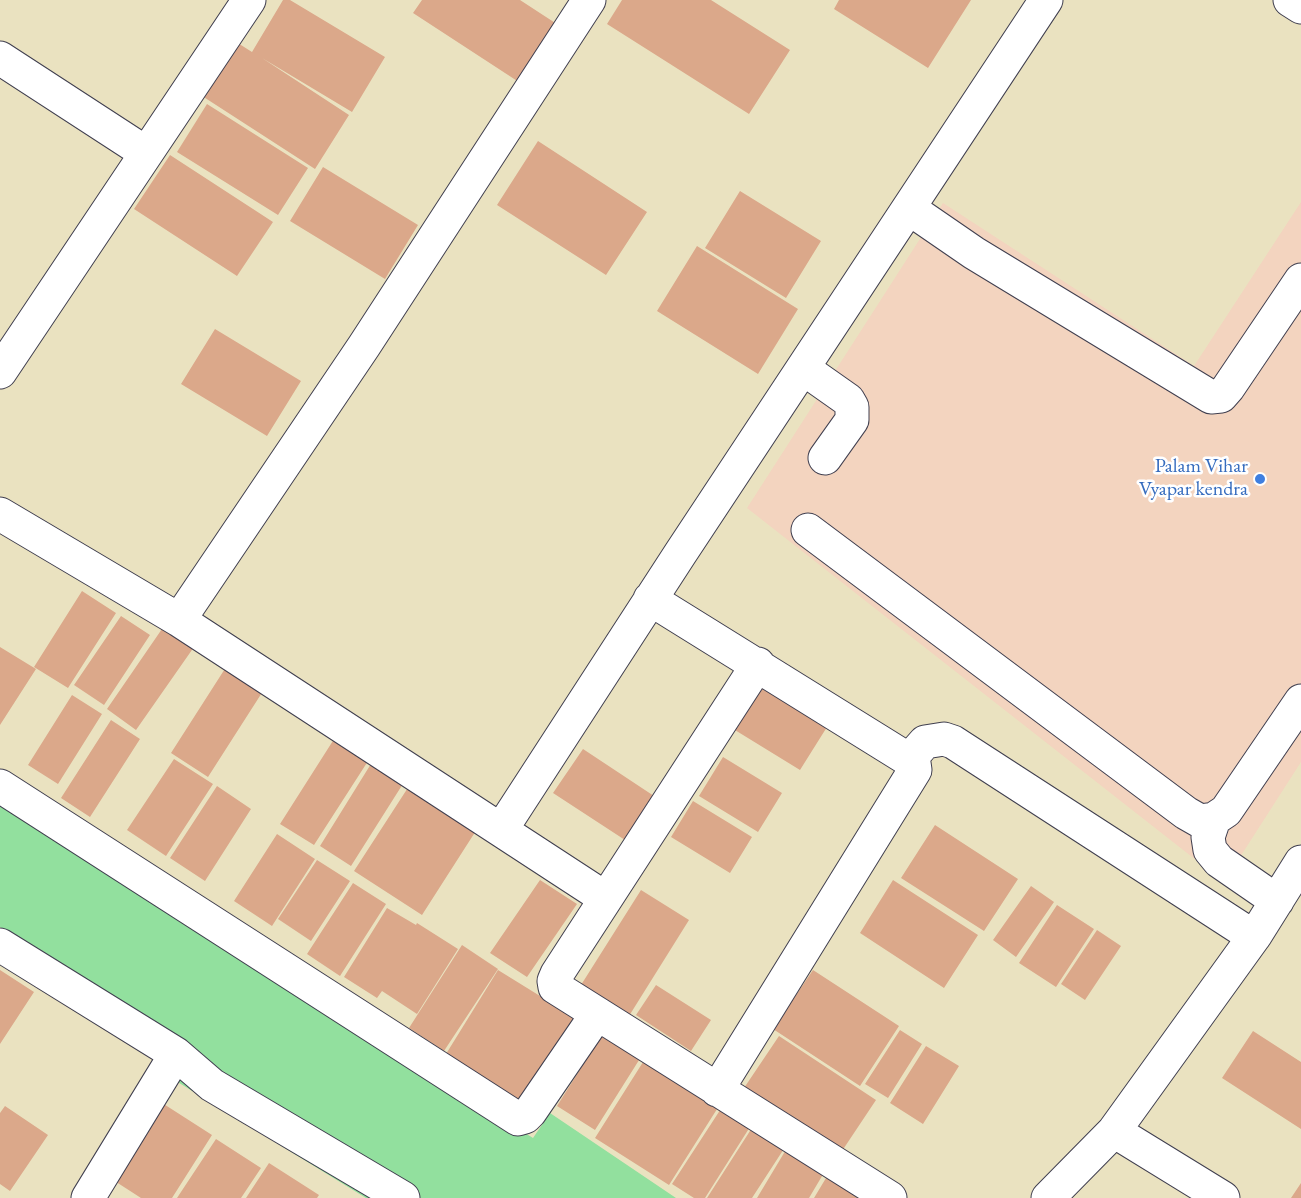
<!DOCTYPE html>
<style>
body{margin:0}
canvas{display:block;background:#eae2c0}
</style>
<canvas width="1301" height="1198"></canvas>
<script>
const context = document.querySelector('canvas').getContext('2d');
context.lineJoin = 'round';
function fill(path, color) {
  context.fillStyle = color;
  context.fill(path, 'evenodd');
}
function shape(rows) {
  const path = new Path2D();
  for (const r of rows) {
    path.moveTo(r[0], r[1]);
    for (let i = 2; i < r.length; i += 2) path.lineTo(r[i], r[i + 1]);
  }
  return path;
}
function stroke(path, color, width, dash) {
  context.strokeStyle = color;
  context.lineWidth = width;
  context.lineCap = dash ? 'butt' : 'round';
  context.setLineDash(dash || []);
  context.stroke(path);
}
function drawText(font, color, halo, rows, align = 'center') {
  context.font = font + ' "EB Garamond",serif';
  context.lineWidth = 5;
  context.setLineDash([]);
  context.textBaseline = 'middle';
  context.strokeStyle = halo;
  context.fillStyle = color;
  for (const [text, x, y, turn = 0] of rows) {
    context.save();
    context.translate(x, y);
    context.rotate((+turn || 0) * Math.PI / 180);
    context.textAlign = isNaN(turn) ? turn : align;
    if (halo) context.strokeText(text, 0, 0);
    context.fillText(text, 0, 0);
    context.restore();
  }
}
const built = shape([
 [1301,202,1301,762,1224,882,747,508,943,203,1194,366]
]);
const green = shape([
 [0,802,533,1138,550,1113,676,1198,366,1198,176,1081,196,1052,0,927]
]);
const building = shape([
 [283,0,290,0,385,57,352,112,262,58,349,115,315,169,199,94,233,40,252,52],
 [422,0,520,0,566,30,528,88,413,13],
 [622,0,711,0,790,50,749,114,607,24],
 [839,0,971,0,928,68,834,9],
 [207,104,308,168,278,215,177,152],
 [538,141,647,212,606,275,497,205],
 [170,155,273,222,237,276,134,209],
 [323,167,418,225,385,279,290,221],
 [740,191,821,241,786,298,705,248],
 [697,246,798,309,758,374,657,311],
 [215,329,301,381,267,436,181,384],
 [82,591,116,613,68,688,34,667],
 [121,616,150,635,104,705,74,685],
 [164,626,194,647,136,730,107,709],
 [0,647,36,669,0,725],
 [228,664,265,688,208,777,171,753],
 [756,684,827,727,800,770,730,727],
 [72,695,102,714,58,784,28,765],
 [111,720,140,739,90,817,61,798],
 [336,736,370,758,314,845,280,824],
 [583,749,654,796,625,840,553,793],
 [723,757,782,793,758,832,699,796],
 [174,759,213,784,166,856,127,830],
 [374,759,406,779,351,866,320,846],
 [411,783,479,826,422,915,354,871],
 [217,786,251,809,205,881,170,858],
 [693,801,752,837,730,873,671,837],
 [935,825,1018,879,984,931,901,878],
 [277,834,315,859,272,926,234,901],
 [317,860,350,881,311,941,278,919],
 [540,880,577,904,527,977,490,953],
 [893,880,978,935,944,988,860,933],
 [353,883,386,904,340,976,307,954],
 [1031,886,1054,902,1016,957,993,940],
 [641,890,689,920,629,1016,581,985],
 [1057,905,1094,929,1056,987,1019,963],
 [387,908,416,925,417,923,458,949,417,1014,382,991,377,998,344,977],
 [1097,930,1121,946,1085,1000,1061,984],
 [462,945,498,969,444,1051,409,1028],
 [0,970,34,992,0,1044],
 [498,970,574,1017,521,1102,446,1054],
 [813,970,899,1026,860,1086,773,1029],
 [656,985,711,1020,691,1051,636,1015],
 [608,1025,646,1049,595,1130,557,1106],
 [900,1030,922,1044,888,1098,865,1084],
 [1253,1031,1301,1062,1301,1129,1222,1078],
 [779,1036,876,1100,840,1154,742,1091],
 [926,1046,959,1066,923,1124,890,1103],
 [650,1051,724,1098,669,1185,595,1138],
 [159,1101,212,1135,172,1198,141,1198,110,1178],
 [726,1101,755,1119,705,1198,694,1198,672,1184],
 [5,1106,48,1135,10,1191,0,1184,0,1113],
 [757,1120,789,1141,752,1198,707,1198],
 [216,1139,261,1168,241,1198,177,1198],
 [790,1143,828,1166,809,1198,757,1198],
 [269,1163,319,1195,317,1198,246,1198],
 [832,1168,864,1189,858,1198,814,1198],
 [1301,1183,1301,1198,1291,1198]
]);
const minor = shape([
 [1290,0,1301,7],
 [0,58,146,153],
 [910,209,974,253,1211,397,1221,396,1228,388,1301,280],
 [804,369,848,400,852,407,852,420,825,458],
 [0,372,249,0],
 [0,514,179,620,605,898],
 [808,530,1186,813,1200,821,1214,819,1226,811,1301,701],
 [650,599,914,763,915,770,717,1090],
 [179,620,364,346,589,0],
 [758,664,557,974,554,981,555,987,890,1198],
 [910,759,925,742,944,739,953,742,1254,937],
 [0,786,518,1119,525,1117,530,1112,597,1014],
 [1214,819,1208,837,1210,850,1219,861,1277,901],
 [501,830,680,554,1046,0],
 [0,945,176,1054,212,1085,403,1198],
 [1114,1131,1223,1198],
 [88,1198,176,1054],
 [1048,1198,1114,1131,1256,934,1301,862]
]);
const markers = [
 [1260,479,6,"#3f7fe0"]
];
const shopNames = [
 ["Palam Vihar",1248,467],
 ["Vyapar kendra",1248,490]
];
fill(built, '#f3d4bf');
fill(green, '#92e09e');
fill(building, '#dba88a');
stroke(minor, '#403f4f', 35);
stroke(minor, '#fff', 33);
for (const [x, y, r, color] of markers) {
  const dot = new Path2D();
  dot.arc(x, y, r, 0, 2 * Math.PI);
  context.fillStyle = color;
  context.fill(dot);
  stroke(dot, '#fff', 2);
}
drawText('20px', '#366cbe', '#fff', shopNames, 'right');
</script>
